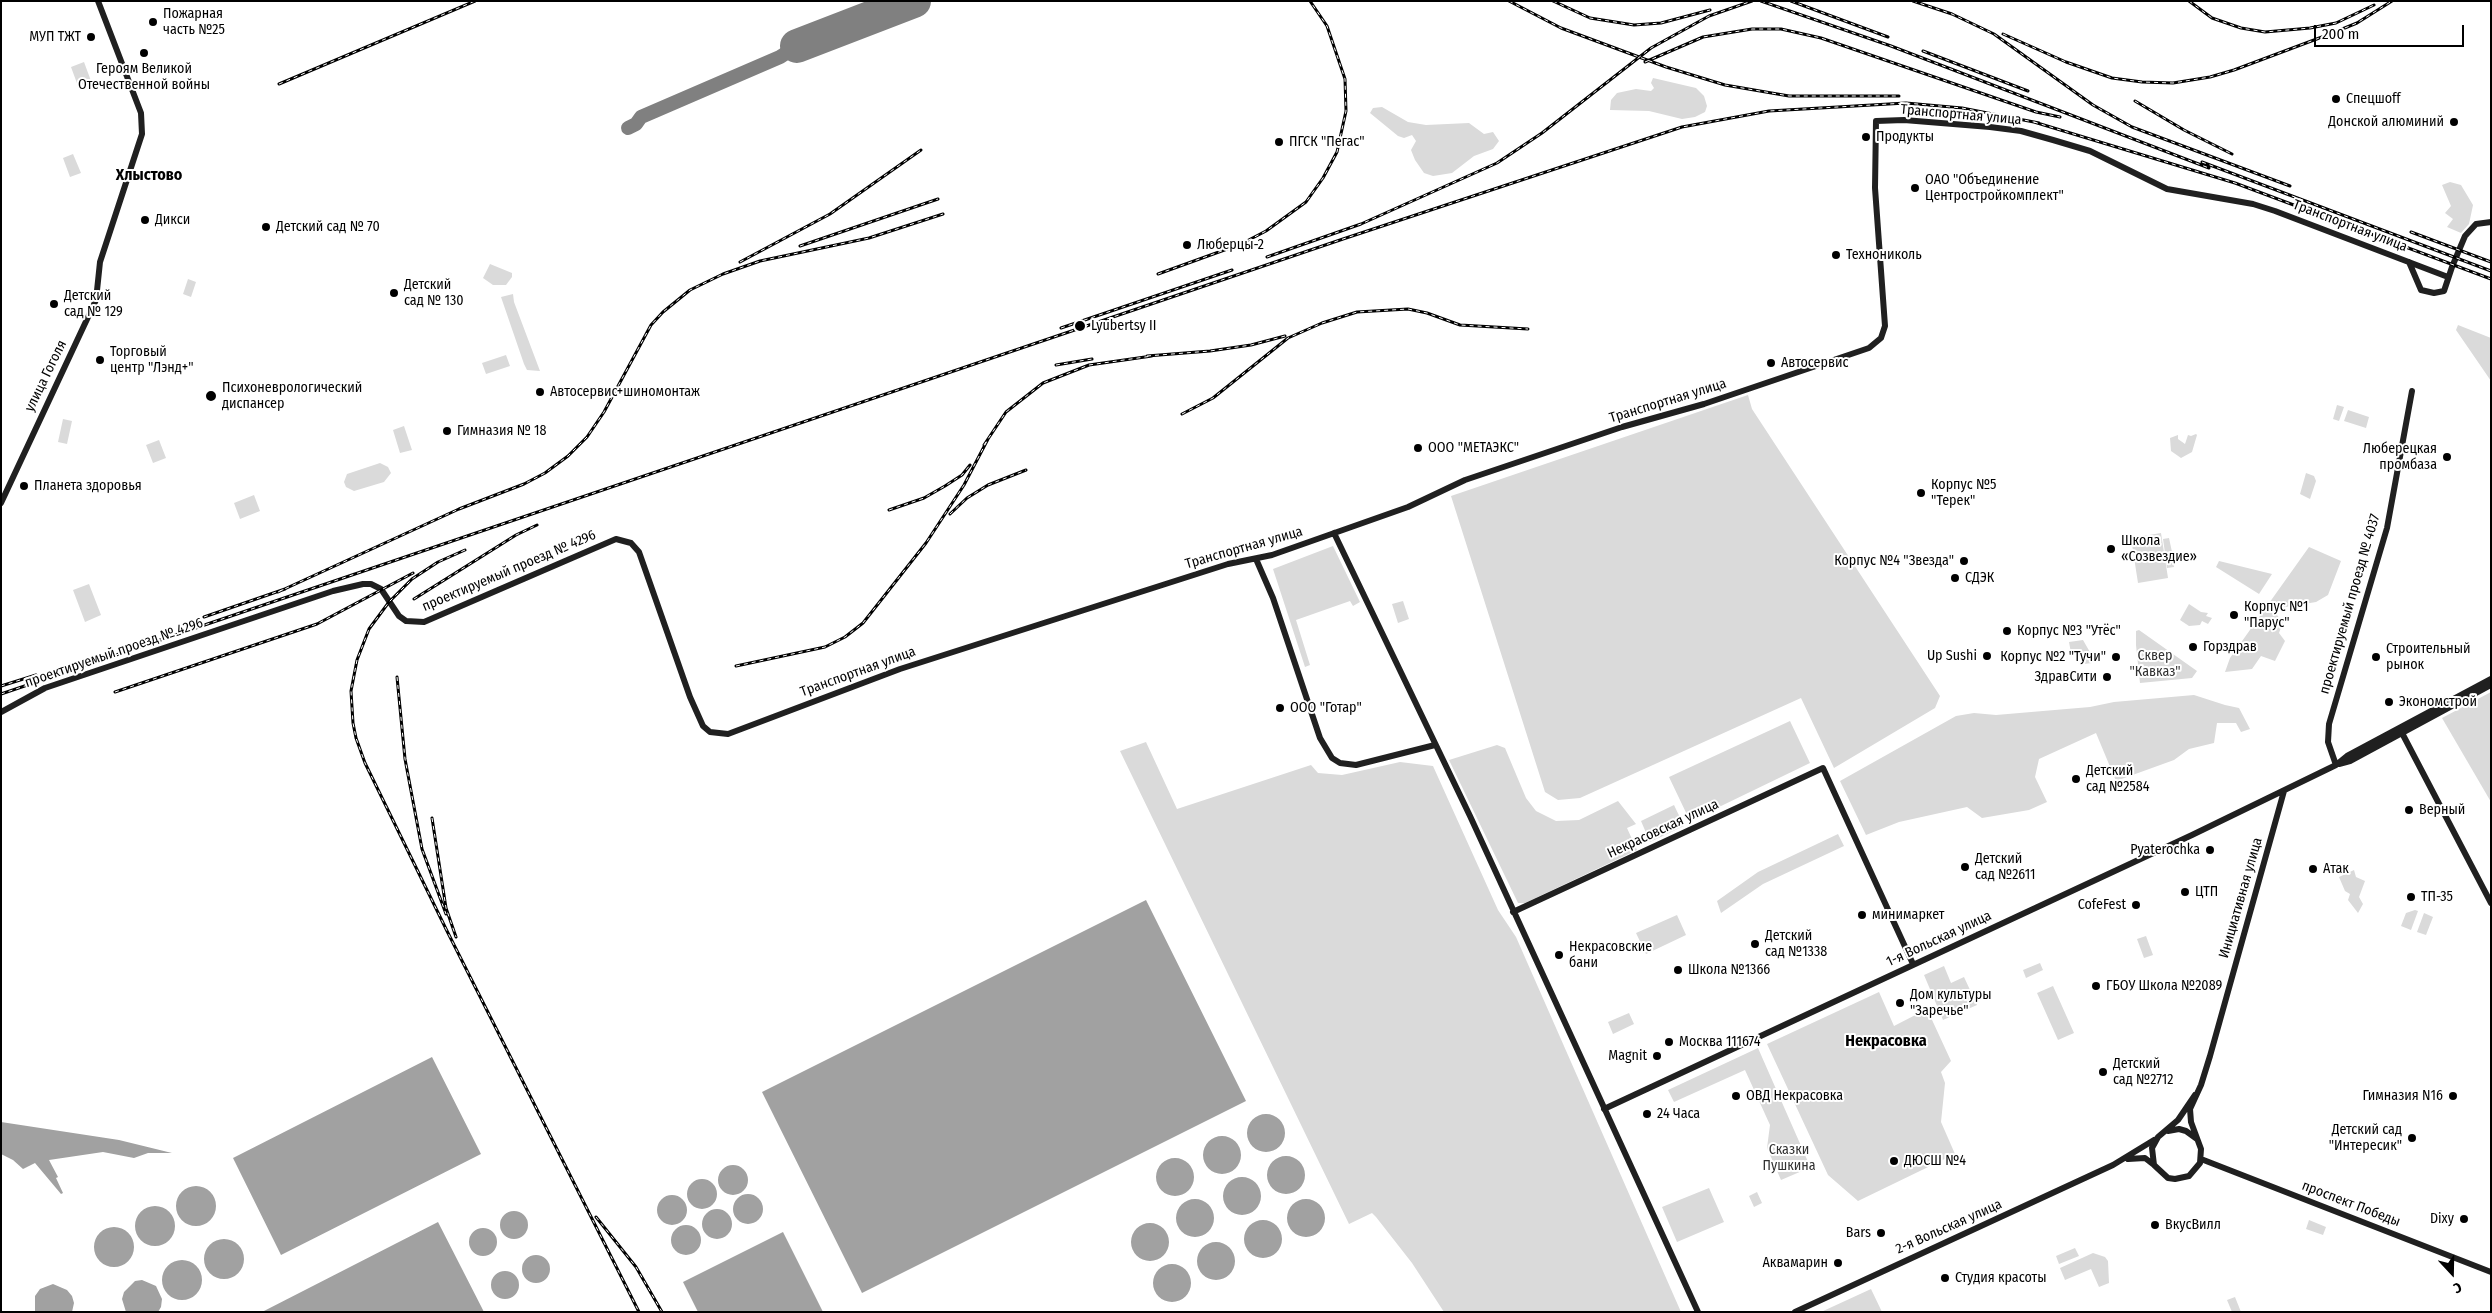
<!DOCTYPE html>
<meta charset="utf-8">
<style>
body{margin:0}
#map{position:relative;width:2492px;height:1313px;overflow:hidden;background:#fff;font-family:"Fira Sans Condensed",sans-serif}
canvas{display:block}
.frame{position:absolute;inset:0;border:2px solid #000;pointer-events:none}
.north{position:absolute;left:2427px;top:1248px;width:50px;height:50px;-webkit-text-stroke:4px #fff;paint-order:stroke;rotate:159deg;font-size:14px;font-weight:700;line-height:20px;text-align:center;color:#000}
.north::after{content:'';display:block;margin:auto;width:18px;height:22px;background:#000;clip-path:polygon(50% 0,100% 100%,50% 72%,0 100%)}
.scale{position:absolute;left:2314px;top:25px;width:150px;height:22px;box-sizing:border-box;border:2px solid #000;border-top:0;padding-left:6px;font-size:15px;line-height:18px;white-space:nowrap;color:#000;-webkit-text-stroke:4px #fff;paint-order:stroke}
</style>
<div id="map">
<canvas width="2492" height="1313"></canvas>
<div class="frame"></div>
<div class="north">С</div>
<div class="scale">200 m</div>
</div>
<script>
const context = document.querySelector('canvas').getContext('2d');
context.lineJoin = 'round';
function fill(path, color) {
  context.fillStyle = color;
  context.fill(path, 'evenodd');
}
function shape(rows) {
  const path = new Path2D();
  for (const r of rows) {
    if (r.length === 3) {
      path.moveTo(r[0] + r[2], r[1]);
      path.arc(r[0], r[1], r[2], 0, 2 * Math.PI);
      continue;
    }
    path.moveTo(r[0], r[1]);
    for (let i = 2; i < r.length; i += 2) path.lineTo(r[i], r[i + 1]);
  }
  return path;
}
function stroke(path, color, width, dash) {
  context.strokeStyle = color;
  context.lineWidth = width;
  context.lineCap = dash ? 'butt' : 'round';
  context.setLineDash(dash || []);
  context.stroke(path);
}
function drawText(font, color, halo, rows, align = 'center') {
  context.font = font + ' "Fira Sans Condensed",sans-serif';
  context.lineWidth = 4;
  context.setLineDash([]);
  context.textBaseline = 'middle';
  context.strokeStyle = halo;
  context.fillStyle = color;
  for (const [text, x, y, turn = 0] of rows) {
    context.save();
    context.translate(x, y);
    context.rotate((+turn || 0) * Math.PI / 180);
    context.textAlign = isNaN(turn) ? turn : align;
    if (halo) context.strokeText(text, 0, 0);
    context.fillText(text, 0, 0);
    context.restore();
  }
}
const green = shape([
 [84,62,91,81,78,86,71,67],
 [1653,78,1696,88,1704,96,1707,106,1705,112,1695,117,1682,119,1649,111,1610,110,1611,100,1617,93,1636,89,1651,91,1654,88,1651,83],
 [1382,107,1408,122,1426,125,1469,123,1484,134,1493,132,1499,141,1493,149,1474,156,1452,173,1433,176,1424,173,1415,160,1411,150,1416,141,1412,135,1404,138,1398,136,1370,113,1373,108],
 [73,154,81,173,70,177,63,158],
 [2450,182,2461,185,2473,205,2469,224,2461,233,2447,227,2453,219,2445,213,2451,206,2442,185],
 [490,264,512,273,512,277,506,285,493,285,483,278],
 [188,279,196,282,191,297,183,294],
 [513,294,514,302,540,371,527,370,524,364,501,297],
 [2458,325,2491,338,2491,381,2456,330],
 [506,355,510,366,486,374,482,363],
 [1748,395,1752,409,1940,696,1935,708,1834,768,1801,698,1580,798,1558,800,1545,792,1451,496],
 [2337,405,2344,407,2339,421,2333,419],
 [2348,410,2369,417,2366,428,2344,421],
 [63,419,72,421,67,444,58,442],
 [404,426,412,450,400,453,393,430],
 [2196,434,2197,435,2192,452,2181,458,2171,451,2170,438,2178,435,2178,439,2185,444,2188,435,2191,436],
 [159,440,166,458,153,463,146,445],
 [380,463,388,467,391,473,384,482,354,491,346,487,344,482,347,474],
 [2306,473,2314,476,2316,481,2310,499,2300,494],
 [254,495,260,511,240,519,234,503],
 [2161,533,2168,578,2138,583,2131,538],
 [2169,538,2172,552,2165,553,2163,539],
 [1333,546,1360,602,1353,606,1350,601,1296,620,1310,665,1305,667,1273,569],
 [2309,547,2341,561,2328,595,2316,602,2280,608,2276,614,2283,622,2279,633,2285,641,2275,661,2261,656,2252,669,2225,672,2230,658],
 [2172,553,2174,567,2167,568,2165,554],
 [2219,561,2272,574,2259,594,2216,567],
 [89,584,101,615,85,622,73,590],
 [1403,601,1409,619,1398,623,1392,604],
 [2189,604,2201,612,2208,613,2206,616,2212,618,2208,624,2202,621,2200,625,2189,626,2180,620],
 [2139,630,2197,671,2192,678,2140,683,2136,645,2136,631],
 [2083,640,2091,654,2092,663,2084,664,2079,652,2071,653,2069,642],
 [2491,692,2491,802,2442,718],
 [2194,695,2225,705,2239,708,2250,729,2241,732,2236,723,2217,723,2214,743,2189,749,2174,760,2116,781,2096,733,2039,759,2035,777,2047,802,2029,810,1982,818,1967,807,1899,822,1866,835,1840,781,1956,716,1974,713,1996,715,2090,707,2114,702],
 [1790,721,1810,763,1690,821,1669,777],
 [1146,742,1177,809,1311,765,1318,773,1342,775,1400,762,1433,766,1498,910,1516,937,1681,1312,1444,1312,1412,1263,1376,1217,1372,1213,1349,1224,1120,751],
 [1497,745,1505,748,1526,798,1536,811,1556,821,1579,820,1618,801,1636,824,1627,828,1637,850,1525,903,1518,903,1449,760],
 [1674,805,1684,826,1650,842,1641,821],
 [1838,834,1844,846,1763,884,1721,913,1717,901,1758,872],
 [2354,870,2356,877,2365,881,2359,897,2363,904,2358,913,2348,900,2350,894,2345,891,2339,877],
 [2415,910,2418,911,2411,930,2401,926,2406,913],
 [2424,913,2433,917,2426,935,2417,932],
 [1677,915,1686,935,1646,954,1636,933],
 [2146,936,2153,955,2144,958,2137,939],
 [2040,963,2043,970,2026,978,2023,970],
 [1944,966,1951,983,1964,977,1977,1005,1943,1020,1924,975],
 [2053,986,2074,1033,2058,1040,2037,993],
 [1879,992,1894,1026,1927,1009,1951,1061,1941,1072,1945,1083,1941,1122,1955,1154,1858,1201,1828,1175,1767,1044],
 [1629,1013,1634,1024,1613,1034,1608,1022],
 [1758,1048,1809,1164,1809,1168,1781,1180,1767,1148,1770,1125,1745,1070,1674,1102,1668,1090],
 [1709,1188,1724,1222,1677,1242,1662,1207],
 [1757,1192,1762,1203,1754,1207,1749,1196],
 [2309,1220,2326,1227,2323,1235,2306,1229],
 [2075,1248,2079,1256,2059,1264,2056,1256],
 [2093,1253,2105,1257,2108,1261,2109,1283,2099,1287,2091,1269,2065,1280,2060,1268],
 [1871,1289,1882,1312,1821,1312],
 [2235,1297,2241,1312,2232,1312,2227,1300]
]);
const water = shape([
 [1146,900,1246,1101,862,1293,762,1092],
 [432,1057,481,1154,281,1255,233,1158],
 [1266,1133,19],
 [1,1122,119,1140,172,1153,148,1153,134,1158,103,1152,49,1160,58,1177,56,1178,63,1193,61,1194,35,1163,23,1169,13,1160,1,1154],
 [1222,1155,19],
 [1286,1175,19],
 [1175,1177,19],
 [733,1180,15],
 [1242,1196,19],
 [702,1194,15],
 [196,1206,20],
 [748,1209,15],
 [672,1210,15],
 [1195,1218,19],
 [1306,1218,19],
 [155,1226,20],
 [717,1224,15],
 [514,1225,14],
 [1263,1239,19],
 [438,1222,484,1312,262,1312],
 [1150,1242,19],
 [686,1240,15],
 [114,1247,20],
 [483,1242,14],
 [783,1232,823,1312,698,1312,683,1282],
 [224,1259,20],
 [1216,1261,19],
 [536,1269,14],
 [182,1280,20],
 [1172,1283,19],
 [505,1285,14],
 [142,1280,156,1286,162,1299,161,1307,158,1312,126,1312,122,1299,124,1292,135,1281],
 [53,1284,67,1290,72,1296,74,1303,72,1312,35,1312,35,1296,40,1289]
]);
const taxiway = shape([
 [628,128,636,124,641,117,780,57,797,46]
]);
const runway = shape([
 [797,46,914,1]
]);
const secondary = shape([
 [2409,262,2421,290,2434,293,2444,291,2452,267,2465,236,2476,224,2491,222],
 [1,503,96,300,100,262,142,134,141,113,98,1],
 [1334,533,1470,816,1698,1312],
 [1256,559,1273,598,1320,738,1332,758,1340,763,1356,765,1435,745],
 [1,712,45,688,333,591,363,584,371,584,381,589,399,616,406,621,424,622,616,539,631,543,639,552,690,697,703,726,710,732,728,734,900,669,1228,564,1272,555,1408,507,1465,480,1622,427,1704,404,1869,348,1881,338,1885,326,1875,188,1876,121,1904,120,1990,127,2021,131,2053,140,2090,151,2167,189,2253,204,2275,211,2448,277],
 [2402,733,2491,903],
 [2339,764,2350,761,2491,685],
 [2336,765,2328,742,2329,724,2387,528,2412,391],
 [1513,912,1823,768,1913,964],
 [2195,1095,2178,1120,2158,1137,2152,1148,2154,1165,2168,1178,2175,1179,2189,1176,2200,1163,2201,1149,2191,1122,2190,1109,2201,1085,2210,1056,2284,791],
 [1604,1109,2192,835,2336,765,2347,756,2491,679],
 [2168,1131,2179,1129,2186,1131,2197,1139],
 [2128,1159,2145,1158,2154,1165],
 [2201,1159,2491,1272],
 [1795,1312,2113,1165,2154,1140]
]);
const rail = shape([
 [1509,1,1561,28,1666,67,1725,85,1789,96,1899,96],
 [1553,1,1590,18,1634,25,1661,23,1710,10],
 [1761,1,1891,46,2209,168],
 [1791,1,1888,37],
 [1913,1,1952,14,1994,34,2093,105,2132,127,2290,186],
 [2189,1,2212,18,2241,28,2265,32,2310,28,2336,23,2374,5],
 [2003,34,2066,62,2112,78,2142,82,2173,83,2210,77,2234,70,2330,34,2357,23,2392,1],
 [1923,51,2028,91],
 [1645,62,1703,37,1752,29,1781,29,1821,38,2036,112,2060,117],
 [279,84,475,1],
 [2135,101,2184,130,2232,154],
 [2034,122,2235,183,2491,279],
 [2202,162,2491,271],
 [2411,232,2491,262],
 [800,246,938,199],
 [1267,257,1361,224,1497,163,1542,133,1651,48,1709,16,1752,1],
 [740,262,830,214,921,150],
 [1158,274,1241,244,1266,231,1306,202,1323,178,1337,152,1346,111,1345,79,1327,26,1310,1],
 [1061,328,1232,270],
 [1147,356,1210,351,1251,345,1285,336],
 [1056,365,1092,359],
 [1182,414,1213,398,1288,338,1322,323,1357,312,1408,309,1427,313,1460,325,1528,329],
 [984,445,1006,412,1043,383,1089,365,1152,356],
 [889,510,924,498,945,486,962,475,970,465],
 [950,514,967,498,988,485,1026,470],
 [465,550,438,562,412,579,389,602,369,629,357,660,351,691,353,723,356,738,365,763,447,931,639,1312],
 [278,592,459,509,524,484,545,473,568,456,587,437,604,412,651,325,663,312,690,290,723,274,760,261,869,238,943,214],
 [414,599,516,535,537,525],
 [204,617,285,589],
 [736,666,825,647,845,637,863,623,926,543,964,485,988,439],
 [397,677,405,759,422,849,446,914],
 [1,686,36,675],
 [115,692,317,624,413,573],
 [1,694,1343,239,1682,127,1769,111,1906,103,1962,108,2039,123],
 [432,818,446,908,456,937],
 [596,1217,636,1267,662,1312]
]);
const markers = [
 [153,22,5,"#000"],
 [91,37,5,"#000"],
 [144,53,5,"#000"],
 [2336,99,5,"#000"],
 [2454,122,5,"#000"],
 [1866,137,5,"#000"],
 [1279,142,5,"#000"],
 [1915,188,5,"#000"],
 [145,220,5,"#000"],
 [266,227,5,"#000"],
 [1187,245,5,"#000"],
 [1836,255,5,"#000"],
 [394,293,5,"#000"],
 [54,304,5,"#000"],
 [1080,326,6,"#000"],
 [100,360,5,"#000"],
 [1771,363,5,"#000"],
 [540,392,5,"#000"],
 [211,396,6,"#000"],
 [447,431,5,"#000"],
 [1418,448,5,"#000"],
 [2447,457,5,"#000"],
 [24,486,5,"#000"],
 [1921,493,5,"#000"],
 [2111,549,5,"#000"],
 [1964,561,5,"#000"],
 [1955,578,5,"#000"],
 [2234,615,5,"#000"],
 [2007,631,5,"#000"],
 [2193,647,5,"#000"],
 [1987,656,5,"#000"],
 [2116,657,5,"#000"],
 [2376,657,5,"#000"],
 [2107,677,5,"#000"],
 [2389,702,5,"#000"],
 [1280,708,5,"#000"],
 [2076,779,5,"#000"],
 [2409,810,5,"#000"],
 [2210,850,5,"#000"],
 [1965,867,5,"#000"],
 [2313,869,5,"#000"],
 [2185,892,5,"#000"],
 [2411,897,5,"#000"],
 [2136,905,5,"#000"],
 [1862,915,5,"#000"],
 [1755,944,5,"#000"],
 [1559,955,5,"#000"],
 [1678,970,5,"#000"],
 [2096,986,5,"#000"],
 [1900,1003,5,"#000"],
 [1669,1042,5,"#000"],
 [1657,1056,5,"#000"],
 [2103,1072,5,"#000"],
 [1736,1096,5,"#000"],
 [2453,1096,5,"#000"],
 [1647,1114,5,"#000"],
 [2412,1138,5,"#000"],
 [1894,1161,5,"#000"],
 [2464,1219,5,"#000"],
 [2155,1225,5,"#000"],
 [1881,1233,5,"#000"],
 [1838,1263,5,"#000"],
 [1945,1278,5,"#000"]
];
const poiNames = [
 ["Пожарная",163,14],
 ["часть №25",163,30],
 ["МУП ТЖТ",81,37,"right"],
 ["Героям Великой",144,69,"center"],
 ["Отечественной войны",144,85,"center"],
 ["Спецшoff",2346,99],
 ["Донской алюминий",2444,122,"right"],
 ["Продукты",1876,137],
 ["ПГСК \"Пегас\"",1289,142],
 ["ОАО \"Объединение",1925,180],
 ["Центростройкомплект\"",1925,196],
 ["Дикси",155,220],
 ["Детский сад № 70",276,227],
 ["Люберцы-2",1197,245],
 ["Технониколь",1846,255],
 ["Детский",404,285],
 ["сад № 130",404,301],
 ["Детский",64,296],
 ["сад № 129",64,312],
 ["Lyubertsy II",1091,326],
 ["Торговый",110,352],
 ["центр \"Лэнд+\"",110,368],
 ["Автосервис",1781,363],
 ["Психоневрологический",222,388],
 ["диспансер",222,404],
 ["Автосервис+шиномонтаж",550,392],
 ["Гимназия № 18",457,431],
 ["ООО \"МЕТАЭКС\"",1428,448],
 ["Люберецкая",2437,449,"right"],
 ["промбаза",2437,465,"right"],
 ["Корпус №5",1931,485],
 ["\"Терек\"",1931,501],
 ["Планета здоровья",34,486],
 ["Школа",2121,541],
 ["«Созвездие»",2121,557],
 ["Корпус №4 \"Звезда\"",1954,561,"right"],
 ["СДЭК",1965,578],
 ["Корпус №1",2244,607],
 ["\"Парус\"",2244,623],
 ["Корпус №3 \"Утёс\"",2017,631],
 ["Горздрав",2203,647],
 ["Строительный",2386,649],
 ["рынок",2386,665],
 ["Up Sushi",1977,656,"right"],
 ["Корпус №2 \"Тучи\"",2106,657,"right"],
 ["ЗдравСити",2097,677,"right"],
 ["Экономстрой",2399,702],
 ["ООО \"Готар\"",1290,708],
 ["Детский",2086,771],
 ["сад №2584",2086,787],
 ["Верный",2419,810],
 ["Pyaterochka",2200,850,"right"],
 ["Детский",1975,859],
 ["сад №2611",1975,875],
 ["Атак",2323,869],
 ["ЦТП",2195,892],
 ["ТП-35",2421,897],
 ["CofeFest",2126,905,"right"],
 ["минимаркет",1872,915],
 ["Детский",1765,936],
 ["сад №1338",1765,952],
 ["Некрасовские",1569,947],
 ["бани",1569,963],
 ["Школа №1366",1688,970],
 ["ГБОУ Школа №2089",2106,986],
 ["Дом культуры",1910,995],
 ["\"Заречье\"",1910,1011],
 ["Москва 111674",1679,1042],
 ["Magnit",1647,1056,"right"],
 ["Детский",2113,1064],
 ["сад №2712",2113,1080],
 ["ОВД Некрасовка",1746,1096],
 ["Гимназия N16",2443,1096,"right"],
 ["24 Часа",1657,1114],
 ["Детский сад",2402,1130,"right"],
 ["\"Интересик\"",2402,1146,"right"],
 ["ДЮСШ №4",1904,1161],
 ["Dixy",2454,1219,"right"],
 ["ВкусВилл",2165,1225],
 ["Bars",1871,1233,"right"],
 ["Аквамарин",1828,1263,"right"],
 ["Студия красоты",1955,1278]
];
const streetNames = [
 ["Транспортная улица",1961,115,5],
 ["Транспортная улица",2350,226,21],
 ["улица Гоголя",46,376,-64],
 ["Транспортная улица",1668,401,-17],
 ["Транспортная улица",1244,548,-16],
 ["проектируемый проезд № 4296",509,571,-23],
 ["проектируемый проезд № 4037",2350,604,-74],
 ["проектируемый проезд № 4296",114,653,-19],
 ["Транспортная улица",858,672,-20],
 ["Некрасовская улица",1663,829,-25],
 ["Инициативная улица",2241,898,-74],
 ["1-я Вольская улица",1939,939,-25],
 ["проспект Победы",2351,1204,21],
 ["2-я Вольская улица",1949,1227,-24]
];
const parkNames = [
 ["Сквер",2155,656],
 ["\"Кавказ\"",2155,672],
 ["Сказки",1789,1150],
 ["Пушкина",1789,1166]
];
const quarterNames = [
 ["Хлыстово",149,176],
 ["Некрасовка",1886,1042]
];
fill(green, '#dadada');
fill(water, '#a1a1a1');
stroke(taxiway, '#808080', 14);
stroke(runway, '#808080', 34);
stroke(secondary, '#202020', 6);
stroke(rail, '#000', 3);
stroke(rail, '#fff', 1, [4]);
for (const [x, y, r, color] of markers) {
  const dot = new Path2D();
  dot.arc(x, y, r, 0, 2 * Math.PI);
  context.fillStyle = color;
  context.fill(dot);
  stroke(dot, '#fff', 2);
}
drawText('14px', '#000', '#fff', poiNames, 'left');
drawText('14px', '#000', '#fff', streetNames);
drawText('14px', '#313131', '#fff', parkNames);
drawText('bold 16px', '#000', '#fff', quarterNames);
</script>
